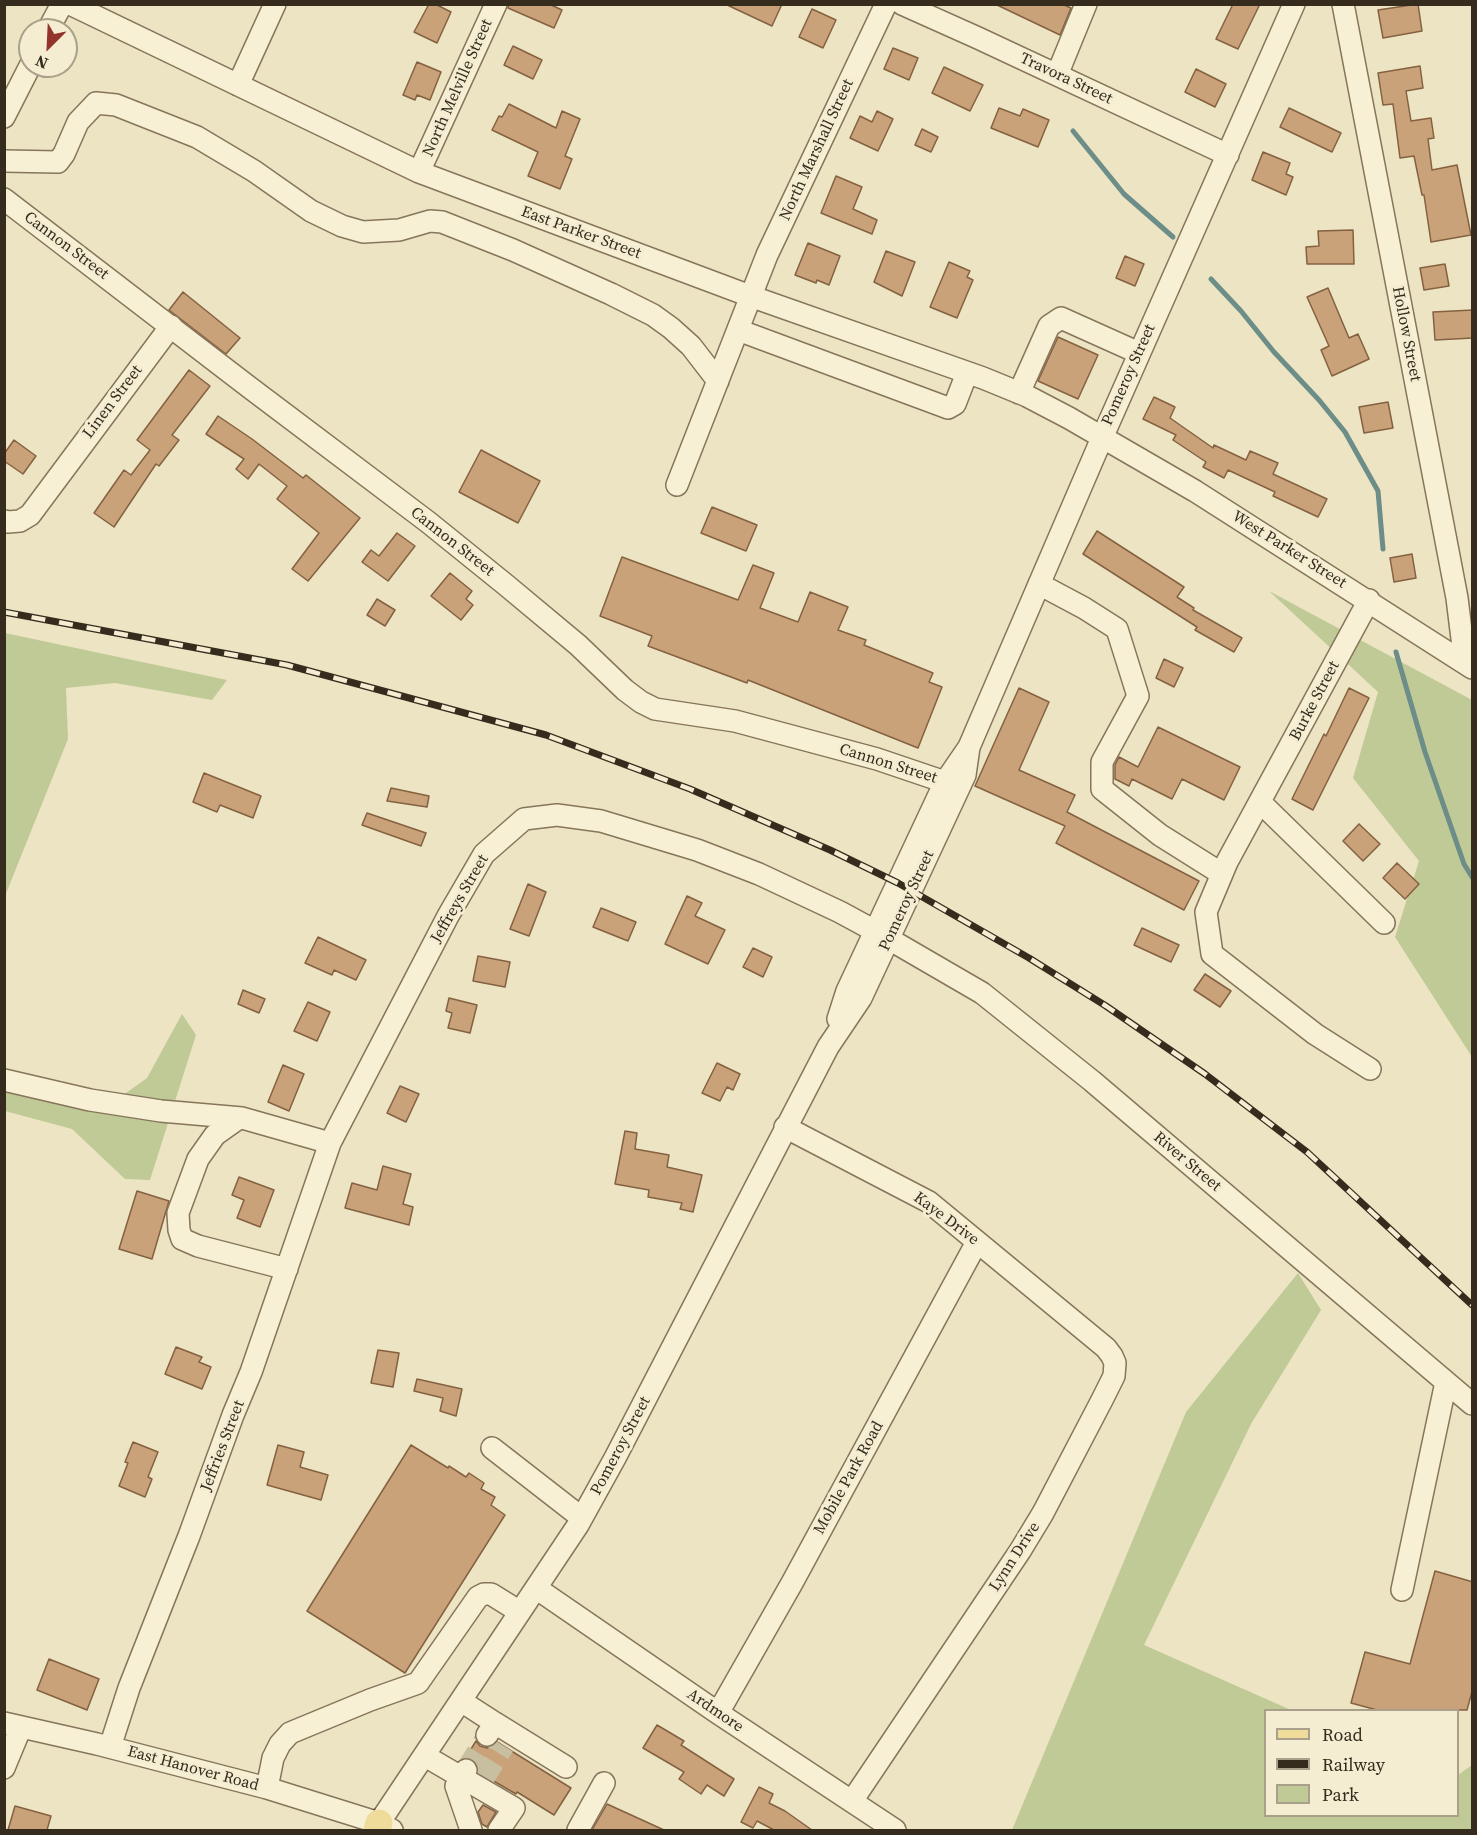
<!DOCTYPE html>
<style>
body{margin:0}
#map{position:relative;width:1477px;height:1835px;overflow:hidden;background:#ece4c2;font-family:"Source Serif 4",serif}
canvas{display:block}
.frame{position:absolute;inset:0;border:6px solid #362c1e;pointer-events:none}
.legend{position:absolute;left:1264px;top:1709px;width:195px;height:108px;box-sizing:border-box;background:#f4edd2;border:2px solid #a8a08a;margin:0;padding:8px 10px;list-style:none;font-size:18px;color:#362c1e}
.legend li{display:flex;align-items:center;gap:12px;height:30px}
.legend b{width:30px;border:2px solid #a8a08a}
.north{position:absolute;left:18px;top:18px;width:60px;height:60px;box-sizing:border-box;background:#f4edd2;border:2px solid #a8a08a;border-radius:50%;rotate:204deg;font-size:16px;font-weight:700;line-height:24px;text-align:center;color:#362c1e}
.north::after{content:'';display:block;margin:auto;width:21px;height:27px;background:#93342c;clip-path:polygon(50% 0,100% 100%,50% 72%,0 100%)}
</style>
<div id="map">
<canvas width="1477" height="1835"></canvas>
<div class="frame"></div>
<ul class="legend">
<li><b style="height:8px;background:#efdc9b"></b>Road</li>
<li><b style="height:8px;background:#362c1e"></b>Railway</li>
<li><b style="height:16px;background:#c0ca97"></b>Park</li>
</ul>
<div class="north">N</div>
</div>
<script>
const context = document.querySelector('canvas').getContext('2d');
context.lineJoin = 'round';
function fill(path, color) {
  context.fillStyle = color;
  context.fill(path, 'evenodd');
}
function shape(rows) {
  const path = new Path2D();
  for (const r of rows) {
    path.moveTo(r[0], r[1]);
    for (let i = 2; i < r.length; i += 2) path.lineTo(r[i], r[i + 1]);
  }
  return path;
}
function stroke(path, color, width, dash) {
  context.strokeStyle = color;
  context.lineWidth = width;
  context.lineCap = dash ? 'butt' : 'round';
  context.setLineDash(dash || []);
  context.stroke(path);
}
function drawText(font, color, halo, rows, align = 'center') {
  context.font = font + ' "Source Serif 4",serif';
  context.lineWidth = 6;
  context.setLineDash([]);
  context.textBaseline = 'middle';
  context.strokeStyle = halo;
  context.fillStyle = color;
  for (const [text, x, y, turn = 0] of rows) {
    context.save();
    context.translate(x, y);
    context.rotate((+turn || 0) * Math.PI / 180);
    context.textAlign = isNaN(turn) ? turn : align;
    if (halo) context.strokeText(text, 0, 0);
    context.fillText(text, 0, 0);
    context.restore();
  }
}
const green = shape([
 [1269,591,1472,700,1472,1057,1395,937,1419,861,1353,778,1378,692],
 [5,633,227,680,212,700,115,683,66,688,68,739,5,896],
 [182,1014,196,1035,150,1180,125,1179,72,1129,5,1111,4,1065,25,1095,76,1105,126,1093,147,1078],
 [1298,1273,1321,1310,1251,1424,1144,1645,1291,1710,1266,1710,1266,1816,1458,1816,1458,1775,1472,1765,1472,1830,1012,1830,1186,1412]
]);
const stream = shape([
 [1073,131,1124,194,1173,237],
 [1211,279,1241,311,1274,352,1319,400,1345,432,1378,491,1383,549],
 [1396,652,1425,752,1464,864,1472,877]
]);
const building = shape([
 [429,4,435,4,451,12,437,43,414,32,429,4],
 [508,4,549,4,562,10,554,28,508,8,508,4],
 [725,4,782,4,772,26,725,4],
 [995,4,1062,4,1071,8,1060,35,995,4],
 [1233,4,1260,4,1238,49,1216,39,1233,4],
 [1418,4,1422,31,1383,38,1378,10,1418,4],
 [812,9,836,20,823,48,799,37,812,9],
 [513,46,542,60,533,79,504,65,513,46],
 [893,48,918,58,909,80,884,69,893,48],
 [417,62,441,72,430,100,417,95,415,100,403,95,417,62],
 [1420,66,1423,88,1406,91,1411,121,1431,118,1434,138,1428,139,1432,170,1457,165,1471,235,1431,242,1424,195,1422,195,1414,156,1400,158,1393,104,1383,105,1378,73,1420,66],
 [944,67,983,85,970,111,932,93,944,67],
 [1196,69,1226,84,1215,107,1185,92,1196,69],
 [509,104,556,128,562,111,580,119,565,156,572,159,560,189,528,176,538,152,492,130,499,116,502,117,509,104],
 [999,108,1020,116,1023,109,1049,120,1038,147,991,128,999,108],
 [1289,108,1341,133,1332,152,1280,127,1289,108],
 [877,111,893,119,878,151,850,138,860,116,872,122,877,111],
 [922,129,938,137,931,152,915,145,922,129],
 [1263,152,1290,163,1286,174,1293,177,1286,195,1252,180,1263,152],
 [836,176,862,187,853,209,877,220,872,234,821,213,836,176],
 [1353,230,1354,264,1307,264,1306,247,1319,246,1318,231,1353,230],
 [808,243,840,256,829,285,817,280,816,283,795,275,808,243],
 [886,251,915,262,902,296,874,282,886,251],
 [1125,256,1144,264,1135,286,1116,278,1125,256],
 [949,262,970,271,967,277,973,280,957,318,930,307,949,262],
 [1445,264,1449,286,1424,290,1420,268,1445,264],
 [1328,288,1349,338,1358,334,1369,359,1332,376,1321,350,1329,346,1307,297,1328,288],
 [183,292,240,338,226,354,169,310,183,292],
 [1473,310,1473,338,1435,340,1433,312,1473,310],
 [1058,337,1098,355,1078,399,1038,381,1058,337],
 [189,370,210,386,172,435,179,440,159,466,156,464,114,527,94,513,124,470,131,475,150,450,137,440,189,370],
 [1154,397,1175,407,1170,418,1213,448,1214,445,1246,460,1250,451,1278,463,1273,474,1327,499,1318,517,1273,496,1275,492,1228,470,1224,478,1203,467,1206,462,1173,440,1176,435,1143,419,1154,397],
 [1388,402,1393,428,1364,433,1359,407,1388,402],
 [218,416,252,439,303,478,306,475,360,518,308,581,292,569,319,533,277,499,287,486,259,464,248,479,236,469,244,459,206,434,218,416],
 [14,440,36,456,23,474,4,461,4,454,14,440],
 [481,450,540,481,518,523,459,492,481,450],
 [712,507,757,525,746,551,701,533,712,507],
 [1097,531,1184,587,1177,597,1194,608,1193,610,1242,638,1234,652,1195,630,1197,627,1083,554,1097,531],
 [397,533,415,546,388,581,362,562,371,550,379,556,397,533],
 [1412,554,1416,578,1394,582,1390,558,1412,554],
 [622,557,738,600,753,565,774,573,760,608,798,622,810,592,848,607,838,630,866,640,864,645,933,673,929,682,942,687,918,748,748,680,747,683,648,646,652,636,600,616,622,557],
 [450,573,472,591,466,599,473,605,461,620,431,596,450,573],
 [377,599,395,610,385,626,367,615,377,599],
 [1164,659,1183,668,1174,687,1156,678,1164,659],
 [1019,688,1049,702,1019,770,1075,795,1067,812,1199,881,1184,910,1056,843,1065,826,975,786,1019,688],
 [1349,688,1369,698,1313,810,1292,799,1324,734,1326,736,1349,688],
 [1158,727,1240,767,1224,800,1182,779,1172,799,1132,779,1129,786,1115,779,1115,765,1119,757,1138,767,1158,727],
 [204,773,261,796,253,818,220,805,217,812,193,802,204,773],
 [391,788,429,796,427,807,387,801,391,788],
 [367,813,426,833,421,846,362,825,367,813],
 [1359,824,1380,844,1363,861,1343,841,1359,824],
 [1397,863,1419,884,1405,899,1383,878,1397,863],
 [528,884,546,892,529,936,510,929,528,884],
 [687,896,702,903,695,916,725,930,708,964,665,944,687,896],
 [601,908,636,922,628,941,593,927,601,908],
 [1142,928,1179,945,1171,962,1134,945,1142,928],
 [318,937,366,960,356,980,334,970,332,975,305,963,318,937],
 [753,948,772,957,763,977,743,967,753,948],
 [478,956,510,962,505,987,473,981,478,956],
 [1205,974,1231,991,1220,1007,1194,990,1205,974],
 [243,990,265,999,259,1013,238,1004,243,990],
 [449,998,477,1005,470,1033,448,1028,452,1013,446,1011,449,998],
 [308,1002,330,1012,317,1041,294,1031,308,1002],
 [717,1063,740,1074,733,1090,727,1087,720,1101,702,1093,717,1063],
 [283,1065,304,1074,289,1111,268,1102,283,1065],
 [400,1086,419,1094,406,1122,387,1113,400,1086],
 [625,1131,637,1133,635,1149,669,1155,667,1167,702,1175,693,1212,680,1209,682,1203,648,1197,649,1190,615,1184,625,1131],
 [383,1166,411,1174,403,1204,413,1207,409,1225,345,1208,352,1183,377,1190,383,1166],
 [239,1177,274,1190,260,1227,237,1218,244,1200,232,1195,239,1177],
 [137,1191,169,1201,152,1259,119,1249,137,1191],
 [176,1347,202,1357,199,1362,211,1367,202,1389,165,1374,176,1347],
 [378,1350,399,1353,393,1387,371,1383,378,1350],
 [417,1379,462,1389,456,1416,440,1411,443,1398,414,1391,417,1379],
 [133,1442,158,1452,148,1477,152,1479,145,1497,119,1486,128,1463,125,1462,133,1442],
 [278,1445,304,1452,300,1467,328,1475,321,1500,267,1485,278,1445],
 [411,1445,448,1468,449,1466,466,1477,469,1473,484,1483,481,1489,495,1497,491,1505,505,1515,405,1673,307,1611,411,1445],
 [1435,1571,1473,1582,1473,1688,1467,1710,1377,1710,1351,1703,1365,1652,1410,1664,1435,1571],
 [49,1659,99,1679,87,1710,37,1690,49,1659],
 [657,1725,684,1741,681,1745,734,1779,724,1796,707,1785,701,1794,679,1779,684,1772,643,1748,657,1725],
 [476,1741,480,1746,487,1748,497,1742,571,1788,554,1815,517,1792,516,1794,478,1772,478,1765,474,1760,466,1757,476,1741],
 [759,1787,773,1794,769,1803,785,1811,812,1830,774,1830,757,1821,753,1828,741,1822,759,1787],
 [607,1804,664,1830,592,1830,607,1804],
 [483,1805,496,1812,487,1827,482,1824,478,1812,483,1805],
 [15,1806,51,1816,47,1830,8,1830,15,1806]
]);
const minorTunnel = shape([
 [466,1770,487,1736],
 [483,1780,504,1746]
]);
const minor = shape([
 [70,4,419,172,750,296,983,378,1027,396,1069,418,1195,491,1472,668],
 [902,4,978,38,1228,155],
 [1343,4,1457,598,1465,663],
 [48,30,62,4],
 [1057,75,1086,4],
 [238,85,275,4],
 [4,117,30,66],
 [4,161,58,162,64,154,78,122,96,103,116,105,197,137,254,171,311,211,342,226,363,232,399,230,430,221,442,222,513,250,611,294,653,315,671,328,691,346,718,381],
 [419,172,496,4],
 [4,199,249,387,428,522,506,585,578,645,625,690,641,702,655,709,735,721,877,759,945,782],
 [738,330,948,408,955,404,967,373],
 [1019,393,1049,326,1061,318,1139,353],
 [677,485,767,255,886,4],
 [4,521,8,522,20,521,30,515,171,326],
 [1039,584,1084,608,1117,629,1138,696,1102,762,1102,789,1160,835,1222,874],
 [1369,600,1227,862,1206,912,1212,954,1315,1034,1370,1069],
 [1260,802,1384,923],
 [889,939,982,993,1092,1081,1472,1404],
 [838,1019,847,991,945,782,969,747,1102,438,1294,4],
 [4,1080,90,1100,161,1111,242,1118,330,1143],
 [239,1118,215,1135,198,1159,178,1213,179,1230,182,1239,198,1246,287,1269],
 [785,1127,929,1202,1106,1348,1112,1356,1115,1363,1114,1376,1102,1400,1043,1513,1020,1551,852,1801],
 [492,1448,582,1518],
 [536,1588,718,1713,895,1830],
 [1402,1590,1446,1382],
 [461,1701,495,1723,487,1735],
 [718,1713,792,1583,977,1242],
 [4,1723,97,1744,267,1788,379,1823,392,1830],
 [495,1723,566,1767],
 [110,1747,129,1688,189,1536,233,1415,251,1372,330,1143,448,916,484,854,524,819,557,815,601,821,697,850,759,874,840,912,875,931],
 [425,1756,461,1777,456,1786,471,1830],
 [4,1768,21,1727],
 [466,1770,461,1777,514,1808,499,1830],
 [267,1788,273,1758,280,1744,290,1733,370,1700,418,1683,478,1597,484,1594,491,1594,520,1612],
 [379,1823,578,1525,615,1458,828,1047,861,998,965,775,969,747],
 [578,1830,604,1783]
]);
const major = shape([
 [377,1830,379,1823]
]);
const rail = shape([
 [4,612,287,665,546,735,690,789,830,850,898,883,1029,958,1106,1006,1205,1074,1307,1152,1472,1305]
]);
const streetNames = [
 ["Travora Street",1066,79,25],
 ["North Melville Street",458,88,-66],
 ["North Marshall Street",817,150,-65],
 ["East Parker Street",581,233,20],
 ["Cannon Street",66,246,37],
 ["Hollow Street",1406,334,79],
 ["Pomeroy Street",1129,375,-66],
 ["Linen Street",113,402,-53],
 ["Cannon Street",452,542,38],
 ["West Parker Street",1289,550,32],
 ["Burke Street",1315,701,-62],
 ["Cannon Street",888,764,17],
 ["Jeffreys Street",460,899,-60],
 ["Pomeroy Street",907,901,-65],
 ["River Street",1187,1162,40],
 ["Kaye Drive",946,1219,37],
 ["Jeffries Street",223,1446,-69],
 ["Pomeroy Street",621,1446,-62],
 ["Mobile Park Road",849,1478,-61],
 ["Lynn Drive",1015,1557,-57],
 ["Ardmore",715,1711,34],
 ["East Hanover Road",193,1769,15]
];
fill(green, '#c0ca97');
stroke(stream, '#6c8d88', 5);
fill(building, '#c9a279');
stroke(building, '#846141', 1.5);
stroke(minorTunnel, '#c8bfa1', 21, [21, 10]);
stroke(minor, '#86755a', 24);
stroke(major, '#54432e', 30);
stroke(minor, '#f8f0d5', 21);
stroke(major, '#efdc9b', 27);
stroke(rail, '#362c1e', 7);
stroke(rail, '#f4edd2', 4.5, [14]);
drawText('16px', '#362c1e', '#f4edd2', streetNames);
</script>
